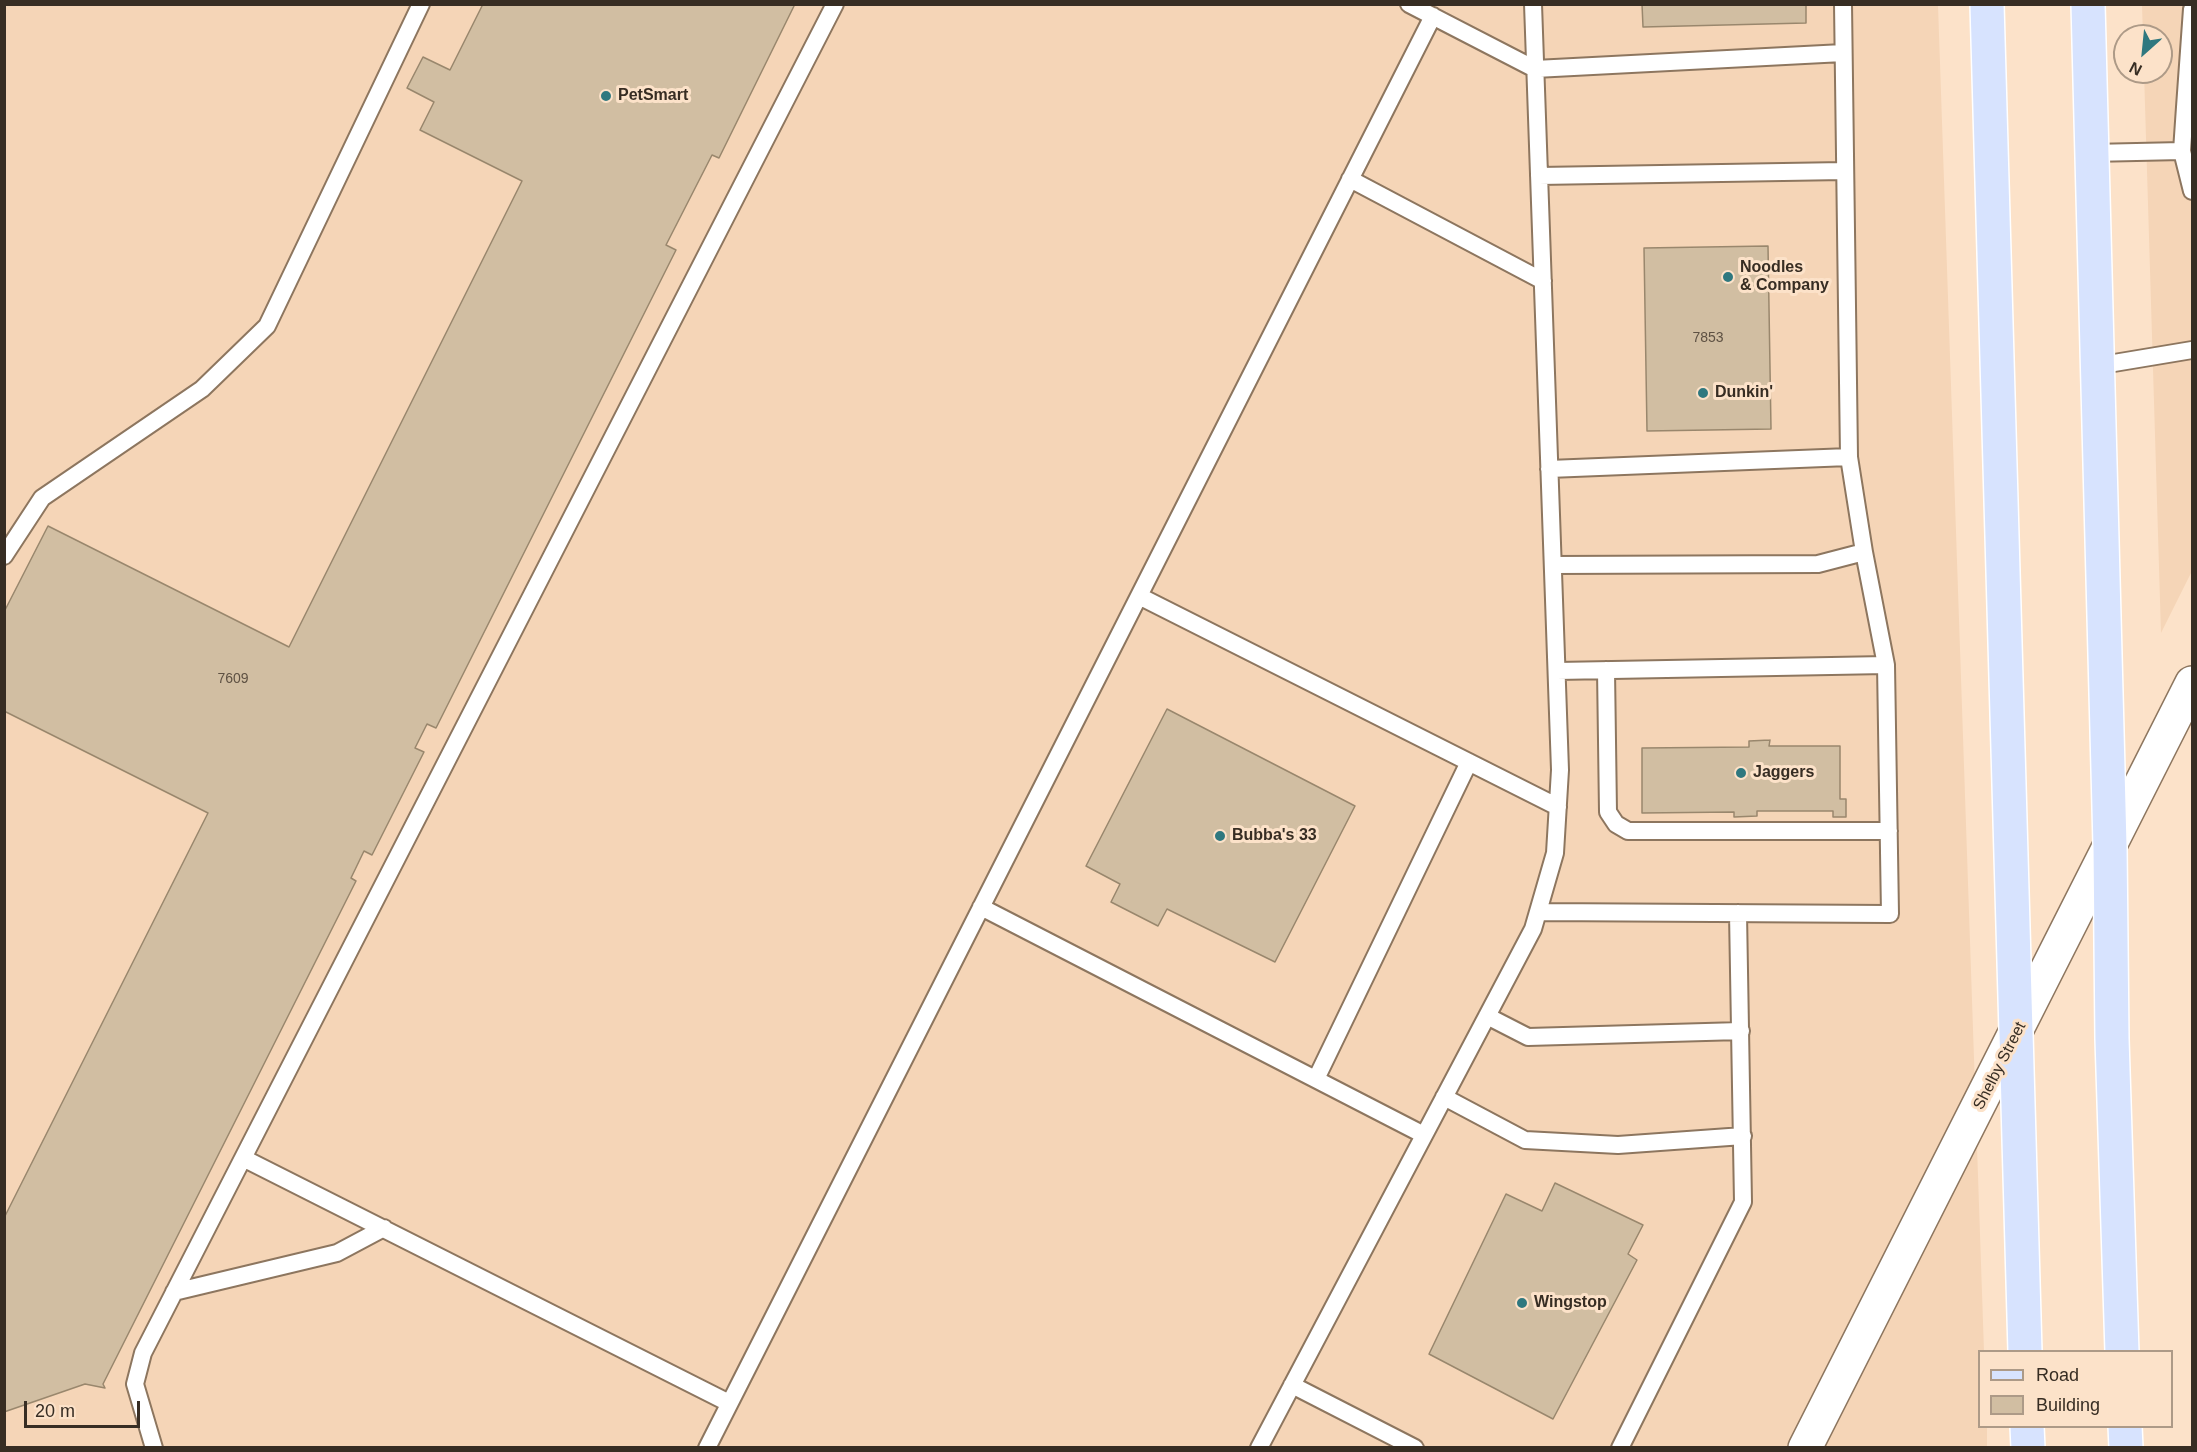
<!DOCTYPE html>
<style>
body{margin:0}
#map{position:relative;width:2197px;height:1452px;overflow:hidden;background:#fce2c9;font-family:Helvetica,sans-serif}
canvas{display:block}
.frame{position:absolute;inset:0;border:6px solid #372d23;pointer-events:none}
.legend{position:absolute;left:1978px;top:1350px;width:195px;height:78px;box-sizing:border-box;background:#fce2c9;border:2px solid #ad9a87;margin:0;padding:8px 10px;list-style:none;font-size:18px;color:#372d23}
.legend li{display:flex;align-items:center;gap:12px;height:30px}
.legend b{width:30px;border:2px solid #ad9a87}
.north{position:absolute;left:2113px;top:24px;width:60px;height:60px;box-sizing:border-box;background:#fce2c9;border:2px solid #ad9a87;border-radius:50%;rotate:207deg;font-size:16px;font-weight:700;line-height:24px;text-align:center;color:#372d23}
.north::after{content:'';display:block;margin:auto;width:21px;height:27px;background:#2f787f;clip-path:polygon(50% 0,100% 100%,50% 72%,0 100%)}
.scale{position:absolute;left:24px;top:1401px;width:116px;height:27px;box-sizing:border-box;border:3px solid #372d23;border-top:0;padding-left:8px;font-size:18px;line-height:21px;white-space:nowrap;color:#372d23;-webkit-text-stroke:4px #fce2c9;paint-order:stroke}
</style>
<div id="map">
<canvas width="2197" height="1452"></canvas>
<div class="frame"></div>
<ul class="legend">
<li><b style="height:8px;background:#d7e3fe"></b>Road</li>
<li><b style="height:16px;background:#d1bea2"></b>Building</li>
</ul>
<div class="north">N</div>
<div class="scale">20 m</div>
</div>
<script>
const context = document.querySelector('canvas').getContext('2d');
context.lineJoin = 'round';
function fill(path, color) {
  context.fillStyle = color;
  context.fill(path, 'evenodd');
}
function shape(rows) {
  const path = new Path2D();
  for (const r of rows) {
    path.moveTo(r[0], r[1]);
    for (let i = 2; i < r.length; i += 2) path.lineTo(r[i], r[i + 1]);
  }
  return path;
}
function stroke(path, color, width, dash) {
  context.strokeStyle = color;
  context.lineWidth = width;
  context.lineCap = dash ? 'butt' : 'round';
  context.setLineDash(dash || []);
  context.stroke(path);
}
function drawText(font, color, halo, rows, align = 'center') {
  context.font = font + ' Helvetica,sans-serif';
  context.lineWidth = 6;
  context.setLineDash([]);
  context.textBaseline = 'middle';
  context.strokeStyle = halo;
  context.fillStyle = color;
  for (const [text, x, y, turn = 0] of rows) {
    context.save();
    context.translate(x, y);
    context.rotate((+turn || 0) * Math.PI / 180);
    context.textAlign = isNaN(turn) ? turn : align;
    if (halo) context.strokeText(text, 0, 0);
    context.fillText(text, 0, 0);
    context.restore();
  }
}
const built = shape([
 [5,5,1938,5,1984,1351,1980,1352,1980,1426,1987,1427,1987,1447,5,1448],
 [2142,5,2192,5,2192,571,2161,633,2144,72,2161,72,2161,36,2143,36]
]);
const building = shape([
 [483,4,795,4,719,158,712,155,666,245,676,250,436,728,427,724,415,748,424,752,372,855,364,851,351,878,356,881,103,1384,105,1388,85,1384,4,1412,4,1218,208,813,4,711,4,612,48,526,289,647,522,181,420,130,434,102,407,88,423,57,450,70,483,4],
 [1642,4,1806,4,1806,23,1643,27,1642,4],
 [1768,246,1771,429,1647,431,1644,248,1768,246],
 [1167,709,1355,806,1275,962,1167,909,1158,926,1111,902,1120,884,1086,866,1167,709],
 [1770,740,1769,746,1840,746,1840,799,1846,799,1846,817,1833,817,1833,811,1757,811,1757,816,1734,817,1734,812,1642,813,1642,748,1749,747,1749,741,1770,740],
 [1555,1183,1643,1225,1628,1254,1637,1260,1553,1419,1429,1354,1506,1194,1542,1211,1555,1183]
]);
const service = shape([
 [1409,4,1535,69,1843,53],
 [1843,4,1849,457,1864,552],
 [2185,107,2192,9],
 [2182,151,2192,191],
 [2091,153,2182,151,2185,107,2192,98],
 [1539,176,1844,171],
 [1350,179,1543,281],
 [2096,366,2192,350],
 [1549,469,1849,457],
 [4,556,42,498,202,389,267,326,421,4],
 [1139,596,1558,807],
 [1606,670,1608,812,1616,824,1628,831,1889,831],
 [1557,671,1886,665],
 [981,907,1424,1135],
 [1538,912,1890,914,1886,665,1864,552,1818,564,1553,565],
 [1487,1016,1528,1037,1741,1031],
 [1316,1079,1469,762],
 [1444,1097,1525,1140,1618,1145,1743,1136],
 [243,1158,729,1403],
 [174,1292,337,1253,384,1228],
 [1292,1385,1415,1448],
 [154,1448,135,1384,143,1353,835,4],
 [707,1448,1433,16],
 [1259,1448,1533,929,1555,853,1560,770,1533,4],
 [1620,1448,1743,1202,1738,913]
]);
const tertiary = shape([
 [1805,1448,2192,683]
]);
const primary = shape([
 [1987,4,2025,1352],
 [2088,4,2110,846,2112,1039,2122,1352],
 [2027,1426,2028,1448],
 [2125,1426,2126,1448]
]);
const markers = [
 [606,96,6,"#2f787f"],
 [1728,277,6,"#2f787f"],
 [1703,393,6,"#2f787f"],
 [1741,773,6,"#2f787f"],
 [1220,836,6,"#2f787f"],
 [1522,1303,6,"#2f787f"]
];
const numberNames = [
 ["7853",1708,338],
 ["7609",233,679]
];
const poiNames = [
 ["PetSmart",618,96],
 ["Noodles",1740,268],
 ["& Company",1740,286],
 ["Dunkin'",1715,393],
 ["Jaggers",1753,773],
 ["Bubba's 33",1232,836],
 ["Wingstop",1534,1303]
];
const streetNames = [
 ["Shelby Street",2000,1066,-63]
];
fill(built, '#f5d5b7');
fill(building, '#d1bea2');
stroke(building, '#99876d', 1.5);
stroke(service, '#8d765f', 20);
stroke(tertiary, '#8d765f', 36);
stroke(primary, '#fff', 36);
stroke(service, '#fff', 16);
stroke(tertiary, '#fff', 33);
stroke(primary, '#d7e3fe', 33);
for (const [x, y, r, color] of markers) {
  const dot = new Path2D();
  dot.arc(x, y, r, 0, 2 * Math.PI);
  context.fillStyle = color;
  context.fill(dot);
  stroke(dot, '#fce2c9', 2);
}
drawText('14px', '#5e5143', null, numberNames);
drawText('bold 16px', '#372d23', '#fce2c9', poiNames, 'left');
drawText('16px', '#372d23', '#fce2c9', streetNames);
</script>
